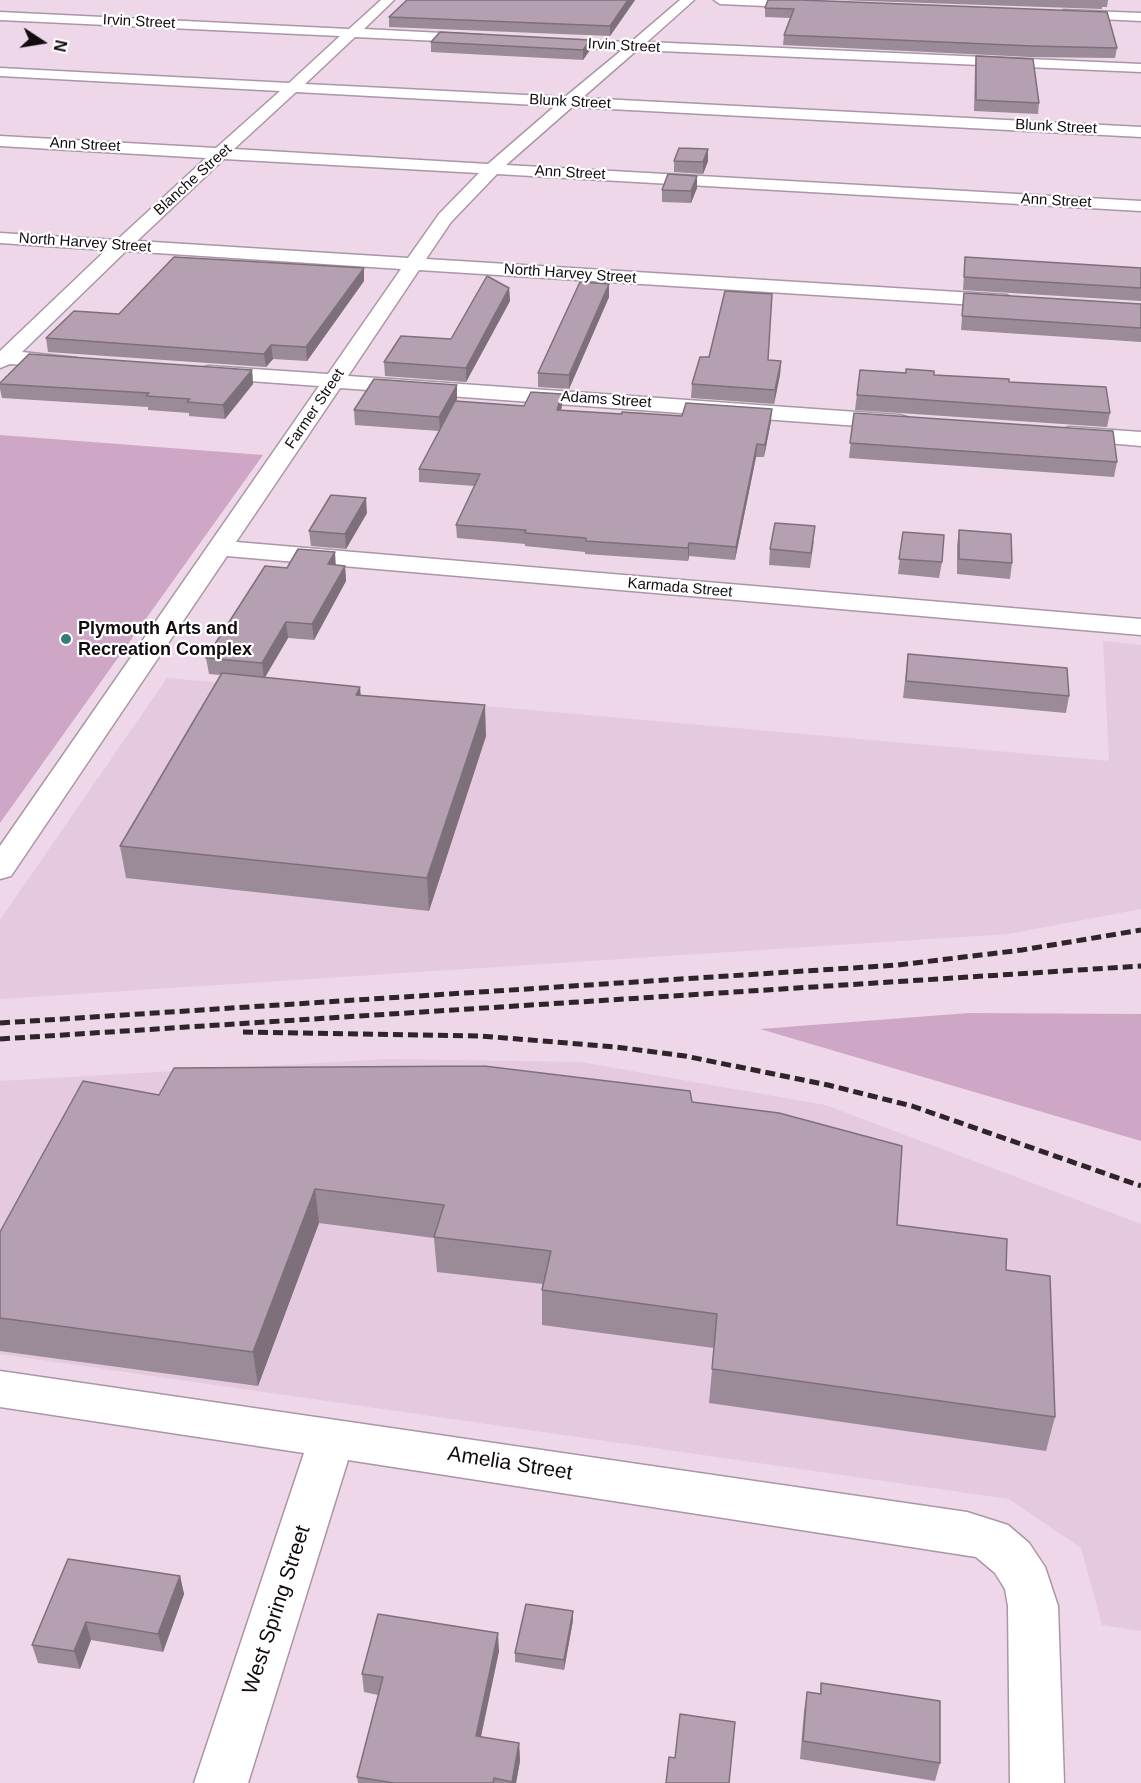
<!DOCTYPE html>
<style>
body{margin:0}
#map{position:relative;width:1141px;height:1783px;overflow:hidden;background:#edd7e8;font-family:Helvetica,sans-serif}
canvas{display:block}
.north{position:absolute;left:12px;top:12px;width:60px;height:60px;-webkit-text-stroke:4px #fff;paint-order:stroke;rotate:102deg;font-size:16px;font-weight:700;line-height:24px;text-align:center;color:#120b10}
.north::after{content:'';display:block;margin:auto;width:21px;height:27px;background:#120b10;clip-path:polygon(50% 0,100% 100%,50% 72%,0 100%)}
</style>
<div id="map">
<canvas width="1141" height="1783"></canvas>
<div class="north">N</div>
</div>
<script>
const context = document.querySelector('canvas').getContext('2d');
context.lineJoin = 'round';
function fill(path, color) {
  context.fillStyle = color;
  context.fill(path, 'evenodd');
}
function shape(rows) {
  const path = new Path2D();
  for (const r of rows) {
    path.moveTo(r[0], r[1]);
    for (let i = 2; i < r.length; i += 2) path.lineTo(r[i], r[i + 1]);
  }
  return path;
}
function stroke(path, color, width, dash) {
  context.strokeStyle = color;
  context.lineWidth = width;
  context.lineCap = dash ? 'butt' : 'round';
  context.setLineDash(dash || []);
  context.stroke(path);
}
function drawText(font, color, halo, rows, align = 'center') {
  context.font = font + ' Helvetica,sans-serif';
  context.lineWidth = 4.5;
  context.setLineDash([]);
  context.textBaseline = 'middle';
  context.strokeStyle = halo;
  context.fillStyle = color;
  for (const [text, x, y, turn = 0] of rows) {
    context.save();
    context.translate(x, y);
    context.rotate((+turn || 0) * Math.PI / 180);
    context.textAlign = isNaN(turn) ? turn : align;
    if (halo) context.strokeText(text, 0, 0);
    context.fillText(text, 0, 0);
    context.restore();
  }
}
const built = shape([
 [1103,641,1141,645,1141,909,1008,934,0,999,0,920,167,678,1109,761],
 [389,1059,580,1062,825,1105,1141,1224,1141,1631,1102,1625,1081,1548,1009,1499,0,1354,0,1081]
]);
const green = shape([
 [0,435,263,455,0,823],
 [969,1013,1141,1014,1141,1141,760,1029]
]);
const minor = shape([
 [381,0,394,0,364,29,481,35,488,39,481,43,355,37,305,84,565,97,622,50,544,46,539,45,539,39,631,42,680,0,694,0,647,42,1141,64,1141,72,637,50,582,98,1141,127,1141,137,572,107,506,165,1141,201,1141,211,497,174,451,222,426,259,1007,295,1017,301,1007,307,419,270,348,376,899,415,907,417,910,422,907,427,899,429,340,388,236,542,1141,619,1141,635,227,556,11,876,0,879,0,846,319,386,208,378,201,376,197,372,201,368,208,366,328,374,401,269,126,251,22,352,77,358,80,362,77,366,70,368,10,364,0,368,0,351,106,250,0,243,0,233,117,240,206,158,0,146,0,136,216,148,280,91,0,76,0,68,289,83,340,36,0,20,0,12,349,29,381,0],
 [296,92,555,106,488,164,234,149,296,92],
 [224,159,479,173,439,214,408,258,137,241,224,159],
 [714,0,807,0,817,4,811,8,720,4,714,0],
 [1064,10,1141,13,1141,21,1059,17,1057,14,1064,10],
 [1070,427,1141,432,1141,446,1062,439,1059,434,1062,429,1070,427],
 [0,1371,967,1512,1008,1525,1029,1543,1045,1567,1058,1606,1064,1783,1010,1783,1008,1606,1005,1589,995,1573,976,1557,348,1460,248,1783,194,1783,304,1453,0,1407,0,1371]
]);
const rail = shape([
 [0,1023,898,965,1022,950,1141,930],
 [243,1032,481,1036,616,1047,685,1056,828,1085,912,1106,1141,1186],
 [0,1039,1141,966]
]);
const wall = shape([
 [635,0,610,36,389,27,389,17],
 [768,0,1117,48,1115,58,1030,57,783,45,784,35,790,18,765,17,765,8],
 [837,0,1108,0,1107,7,1102,7,1102,9],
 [590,40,590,50,583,60,431,52,431,42],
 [976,56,1039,103,1038,114,974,111,975,67],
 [708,149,708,161,703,174,674,172,674,161],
 [697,188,691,203,662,202,662,190],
 [965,257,1141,268,1141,301,963,290],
 [364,281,307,361,273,359,266,367,48,352,46,338,119,314],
 [609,284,609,297,569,389,538,387,538,373],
 [509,288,510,301,466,382,385,376,384,362,451,339],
 [964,293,1141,304,1141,342,961,330],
 [768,360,781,361,780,375,774,404,691,398,692,384],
 [252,370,253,384,225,419,189,416,189,413,148,410,148,407,2,398,0,389,0,383],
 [860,370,934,375,1009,382,1110,413,1107,427,855,410],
 [457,385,457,399,456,401,524,406,562,394,562,406,561,410,622,414,682,416,771,421,764,457,756,457,735,560,689,556,688,561,585,554,585,552,525,546,525,544,457,538,456,525,475,486,419,482,419,469,439,431,355,425,354,410],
 [854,413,1117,462,1114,477,849,458],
 [367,513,346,549,311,546,309,531],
 [959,530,1012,563,1010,579,957,574,957,546],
 [903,532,942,562,939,578,898,574],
 [814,541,810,568,769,565,770,549],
 [336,565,345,566,346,581,314,640,288,638,265,677,361,696,486,736,429,911,126,878,120,846,221,675,209,674,206,658,287,568],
 [908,654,1069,696,1066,713,903,698],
 [159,1095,692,1102,897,1225,1006,1270,1055,1417,1046,1451,709,1403,714,1348,542,1325,542,1290,543,1284,437,1272,434,1238,319,1223,258,1386,0,1351,0,1232],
 [180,1576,184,1594,163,1652,91,1640,80,1669,38,1663,32,1645],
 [573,1620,564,1670,515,1662,515,1653],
 [499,1651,481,1737,519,1743,520,1761,516,1783,358,1783,357,1777,378,1695,364,1692,362,1674],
 [821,1683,940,1763,935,1781,800,1759,804,1711,807,1692,820,1694]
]);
const shadedWall = shape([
 [628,0,635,0,610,36,610,26],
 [590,40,590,50,583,60,583,50],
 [708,149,708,161,703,174,703,162],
 [697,176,697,188,691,203,691,191],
 [364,268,364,281,307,361,306,347],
 [609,284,609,297,569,389,569,375],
 [509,288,510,301,466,382,466,368],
 [271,345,273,359,266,367,264,354],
 [781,361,780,375,774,404,775,390],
 [252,370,253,384,225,419,223,405],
 [457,385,457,399,440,431,439,417],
 [562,394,562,406,557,422,557,410],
 [772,409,771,421,764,457,765,445],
 [757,444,756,457,735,560,736,547],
 [366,498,367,513,346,549,345,534],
 [689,543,689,556,688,561,688,548],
 [335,552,336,568,328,564],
 [345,566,346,581,314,640,312,624],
 [286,622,288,638,264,679,262,663],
 [360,687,363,718,356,695],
 [485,705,486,736,429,911,427,878],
 [315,1189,319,1223,258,1386,253,1352],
 [180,1576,184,1594,163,1652,158,1634],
 [573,1611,573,1620,564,1670,564,1660],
 [86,1622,91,1640,80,1669,74,1651],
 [498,1633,499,1651,477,1754,476,1736],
 [519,1743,520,1761,516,1783,512,1783]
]);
const building = shape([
 [407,0,628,0,610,26,389,17,407,0],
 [768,0,801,0,1107,12,1117,48,1032,46,784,35,794,9,765,8,768,0],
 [440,32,590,40,583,50,431,42,440,32],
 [976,56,1033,59,1039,103,976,100,976,56],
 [679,148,708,149,703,162,674,161,679,148],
 [668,174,697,176,691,191,662,190,668,174],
 [174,257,364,268,306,347,271,345,264,354,46,338,74,311,119,314,174,257],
 [965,257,1141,268,1141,288,964,277,965,257],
 [487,276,509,288,466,368,384,362,401,336,451,339,487,276],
 [580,282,609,284,569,375,538,373,580,282],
 [725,291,772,294,768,360,781,361,775,390,692,384,700,357,709,357,725,291],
 [964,293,1141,304,1141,328,962,316,964,293],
 [29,354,252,370,223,405,187,402,190,399,146,396,149,393,0,384,0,383,29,354],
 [906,369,934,371,934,375,1009,379,1009,382,1106,387,1110,413,857,395,860,370,906,373,906,369],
 [374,379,457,385,439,417,354,410,374,379],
 [531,392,562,394,557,410,622,414,622,412,682,416,686,403,772,409,765,445,757,444,736,547,689,543,688,548,586,541,586,538,525,533,526,530,456,525,480,474,419,469,455,401,524,406,531,392],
 [854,413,1113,431,1117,462,850,443,854,413],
 [331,495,366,498,345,534,309,531,331,495],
 [775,523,815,526,811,553,770,549,775,523],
 [959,530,1011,534,1012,563,959,559,959,530],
 [903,532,944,535,942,562,899,559,903,532],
 [298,549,335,552,328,564,345,566,312,624,286,622,262,663,206,658,265,566,287,568,298,549],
 [908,654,1067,668,1069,696,906,681,908,654],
 [222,673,360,687,356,695,485,705,427,878,120,846,222,673],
 [484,1066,690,1091,692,1102,779,1113,902,1146,897,1225,1007,1239,1006,1270,1050,1276,1055,1417,712,1369,717,1314,542,1290,551,1251,434,1237,444,1205,315,1189,253,1352,0,1318,0,1232,83,1081,159,1095,174,1068,484,1066],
 [68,1559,180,1576,158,1634,86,1622,74,1651,32,1645,68,1559],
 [526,1604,573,1611,564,1660,515,1653,526,1604],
 [378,1614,498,1633,476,1736,519,1743,512,1782,494,1778,493,1783,394,1783,357,1777,383,1677,362,1674,378,1614],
 [821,1683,940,1701,940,1763,803,1741,807,1692,821,1694,821,1683],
 [680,1714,735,1722,729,1783,666,1783,669,1757,675,1758,680,1714]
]);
const markers = [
 [66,639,6,"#347c78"]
];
const farStreetnames = [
 ["Irvin Street",139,22,3],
 ["Irvin Street",624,46,3],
 ["Blunk Street",570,102,3],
 ["Blunk Street",1056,127,3],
 ["Ann Street",85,145,3],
 ["Ann Street",570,173,3],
 ["Blanche Street",193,180,-42],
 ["Ann Street",1056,201,3],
 ["North Harvey Street",85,243,4],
 ["North Harvey Street",570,274,4],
 ["Adams Street",606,400,4],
 ["Farmer Street",315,409,-56],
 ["Karmada Street",680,588,5]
];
const poiNames = [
 ["Plymouth Arts and",78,629],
 ["Recreation Complex",78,650]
];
const nearStreetnames = [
 ["Amelia Street",510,1464,9],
 ["West Spring Street",277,1610,-72]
];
fill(built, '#e5c9df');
fill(green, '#cea7c7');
stroke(minor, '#aa96a6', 3);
fill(minor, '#fff');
stroke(rail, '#2e252b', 5, [10, 5]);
fill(wall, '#9b8a97');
fill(shadedWall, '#7e707b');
fill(building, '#b4a0b0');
stroke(building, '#7e707b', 1.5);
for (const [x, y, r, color] of markers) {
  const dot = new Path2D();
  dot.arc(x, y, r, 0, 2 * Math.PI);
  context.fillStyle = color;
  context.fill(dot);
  stroke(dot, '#fff', 2);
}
drawText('15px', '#120b10', '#fff', farStreetnames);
drawText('bold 18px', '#120b10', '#fff', poiNames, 'left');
drawText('21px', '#120b10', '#fff', nearStreetnames);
</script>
